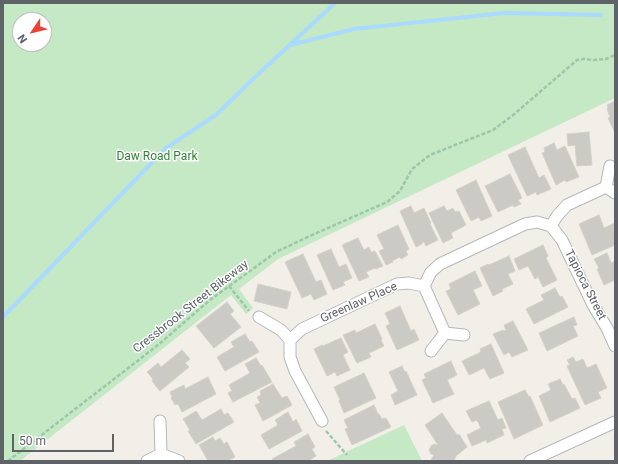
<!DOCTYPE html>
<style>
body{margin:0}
#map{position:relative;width:618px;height:464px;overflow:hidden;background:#f1efe8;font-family:Roboto,sans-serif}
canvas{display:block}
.frame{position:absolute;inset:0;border:4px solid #5f6368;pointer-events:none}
.north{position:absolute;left:12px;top:12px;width:40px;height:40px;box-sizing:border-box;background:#fff;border:1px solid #bfc1c3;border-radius:50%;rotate:235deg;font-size:11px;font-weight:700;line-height:16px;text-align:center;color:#5f6368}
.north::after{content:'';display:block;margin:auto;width:14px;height:18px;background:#ea4335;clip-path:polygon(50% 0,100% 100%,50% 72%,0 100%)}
.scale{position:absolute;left:12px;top:434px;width:102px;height:18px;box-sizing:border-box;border:2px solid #5f6368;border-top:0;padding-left:5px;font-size:12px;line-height:14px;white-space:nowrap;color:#5f6368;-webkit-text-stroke:3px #fff;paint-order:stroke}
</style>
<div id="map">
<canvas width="618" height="464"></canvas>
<div class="frame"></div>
<div class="north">N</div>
<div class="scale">50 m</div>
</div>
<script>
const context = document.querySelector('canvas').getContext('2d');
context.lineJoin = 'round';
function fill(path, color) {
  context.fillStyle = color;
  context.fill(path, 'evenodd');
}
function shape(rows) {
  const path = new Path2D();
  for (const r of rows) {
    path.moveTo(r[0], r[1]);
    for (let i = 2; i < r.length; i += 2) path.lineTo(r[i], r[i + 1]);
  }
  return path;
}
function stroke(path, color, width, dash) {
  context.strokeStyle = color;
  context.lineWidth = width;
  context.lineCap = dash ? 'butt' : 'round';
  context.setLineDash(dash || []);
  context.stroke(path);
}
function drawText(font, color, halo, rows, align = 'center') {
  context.font = font + ' Roboto,sans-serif';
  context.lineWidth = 3;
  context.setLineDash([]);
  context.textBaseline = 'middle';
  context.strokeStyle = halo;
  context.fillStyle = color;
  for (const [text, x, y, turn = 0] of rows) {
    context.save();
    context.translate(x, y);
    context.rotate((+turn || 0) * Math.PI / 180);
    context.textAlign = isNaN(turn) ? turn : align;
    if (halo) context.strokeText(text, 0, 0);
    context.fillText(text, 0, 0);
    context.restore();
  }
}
const green = shape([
 [3,3,615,3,615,98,278,259,239,289,253,308,246,314,231,295,20,461,3,461],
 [20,20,44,20,44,44,20,44],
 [404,425,422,461,327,461]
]);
const stream = shape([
 [290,45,354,29,504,13,601,15],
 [3,317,166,148,216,115,254,78,335,3]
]);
const building = shape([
 [615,101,615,133,608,118,610,117,607,109,608,108,607,105,615,101],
 [589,132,592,165,577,166,575,145,568,146,567,134,589,132],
 [554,143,557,150,565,146,579,177,566,182,565,180,556,185,542,153,545,152,544,148,554,143],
 [525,147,539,178,544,175,551,189,537,195,536,192,527,196,508,155,525,147],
 [510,174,522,198,518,200,521,204,514,207,513,205,498,212,485,186,510,174],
 [476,180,492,216,481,221,479,217,471,221,456,190,476,180],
 [411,206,414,213,424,208,431,223,430,224,438,240,426,246,424,242,422,243,422,244,416,247,400,211,411,206],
 [444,206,447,211,453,208,455,212,459,211,466,225,451,233,453,238,443,243,429,213,444,206],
 [599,215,604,228,615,223,615,245,592,255,579,224,599,215],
 [398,225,409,249,406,251,408,255,401,259,400,257,392,261,393,262,386,265,379,251,384,249,377,235,398,225],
 [358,238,364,250,369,247,371,252,375,251,383,266,376,269,375,268,366,272,369,277,359,281,342,245,358,238],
 [543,245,548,256,546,258,557,280,543,287,538,277,535,279,528,266,519,270,514,259,543,245],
 [331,249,339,267,346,264,352,278,343,282,345,285,333,290,317,255,331,249],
 [607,253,611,263,615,261,615,280,604,285,597,269,599,268,594,259,607,253],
 [303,254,316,282,321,280,327,294,314,300,311,294,302,298,285,262,303,254],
 [509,256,515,271,508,274,513,284,502,289,503,291,493,296,480,268,488,264,489,265,509,256],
 [475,271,482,286,473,290,480,304,458,315,446,291,451,289,449,284,475,271],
 [258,284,291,292,287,309,254,301,258,284],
 [555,288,560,297,562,296,568,307,534,324,526,309,544,300,541,295,555,288],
 [227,302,234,311,230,314,241,327,214,348,196,326,227,302],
 [400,306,411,331,414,329,419,340,397,350,386,326,390,324,385,313,400,306],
 [574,317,577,325,573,326,578,336,547,351,539,333,574,317],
 [513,321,528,350,512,357,509,352,504,355,493,334,503,330,503,331,506,330,504,325,513,321],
 [375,324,382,339,381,340,384,346,369,353,371,357,357,363,343,335,355,330,356,333,375,324],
 [245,334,250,342,252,341,259,352,225,371,217,357,234,347,231,342,245,334],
 [341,338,348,352,343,355,350,370,337,376,335,372,327,376,314,349,322,345,323,346,341,338],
 [491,344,504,373,490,379,484,368,469,375,462,361,481,352,480,349,491,344],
 [182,350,190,359,185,363,189,367,160,391,152,381,153,379,147,372,158,363,161,367,182,350],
 [573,357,576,362,583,359,587,368,596,364,607,388,598,392,601,398,585,405,567,366,570,365,567,360,573,357],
 [256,358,261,366,262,365,272,382,233,402,228,393,232,391,229,385,250,373,245,364,256,358],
 [451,361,457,375,447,380,454,394,433,403,422,380,426,378,424,374,451,361],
 [402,366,405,372,406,371,417,395,395,405,391,395,398,391,389,372,402,366],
 [364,373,376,398,344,413,339,401,340,400,334,387,364,373],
 [208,377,216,394,182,412,178,404,175,405,171,398,172,397,170,392,184,385,185,389,208,377],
 [560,379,563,385,564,384,572,399,575,398,580,408,550,422,539,396,551,390,548,384,560,379],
 [273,384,282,398,287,396,292,405,263,421,255,405,260,403,257,397,261,395,260,391,273,384],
 [525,390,529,397,530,396,543,425,514,439,498,402,525,390],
 [489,401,498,420,502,418,506,428,502,429,504,435,487,443,486,440,472,446,467,435,481,428,477,420,472,422,466,411,489,401],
 [374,405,378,414,379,414,382,419,386,418,391,427,352,445,345,429,348,428,344,420,374,405],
 [221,409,224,415,228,413,234,422,196,444,188,431,190,430,183,419,196,411,202,420,221,409],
 [288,412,293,422,296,419,302,431,269,449,261,435,278,425,275,420,288,412],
 [442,413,457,435,459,434,467,447,456,456,454,461,433,461,431,460,434,455,431,454,429,450,431,446,434,444,438,445,425,425,442,413],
 [308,434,315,447,312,449,316,456,308,461,273,461,272,459,296,446,294,442,308,434],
 [213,437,215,441,220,438,224,444,227,442,235,457,227,461,208,461,199,445,213,437]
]);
const path = shape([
 [229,286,249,311],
 [326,431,347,455],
 [8,461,158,345,210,300,276,252,312,235,387,202,400,191,412,169,430,155,493,130,512,116,577,60,584,59,594,60,606,59,615,55]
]);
const minor = shape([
 [610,166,606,187,615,193],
 [551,226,562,240,593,305,607,328,615,346],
 [424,286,445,333],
 [259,317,281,330,290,340],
 [431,351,445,333,464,335],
 [160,421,161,454,179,461],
 [322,421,295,371,290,357,290,340,302,329,397,284,409,283,424,286,431,272,440,264,525,224,537,222,551,226,557,216,567,205,606,187],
 [147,461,161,454],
 [530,461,615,422]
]);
const parkNames = [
 ["Daw Road Park",157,157]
];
const streetNames = [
 ["Tapioca Street",585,285,63],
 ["Greenlaw Place",359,303,-24],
 ["Cressbrook Street Bikeway",191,307,-38]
];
fill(green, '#c5e8c5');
stroke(stream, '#aadaff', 4);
fill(building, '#cccac5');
stroke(building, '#d6d1c6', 1);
stroke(minor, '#b5b8bc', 13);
stroke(path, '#9cc7a9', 2.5, [4, 2]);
stroke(minor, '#fff', 11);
drawText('12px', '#348238', '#fff', parkNames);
drawText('12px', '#5f6368', '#fff', streetNames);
</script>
